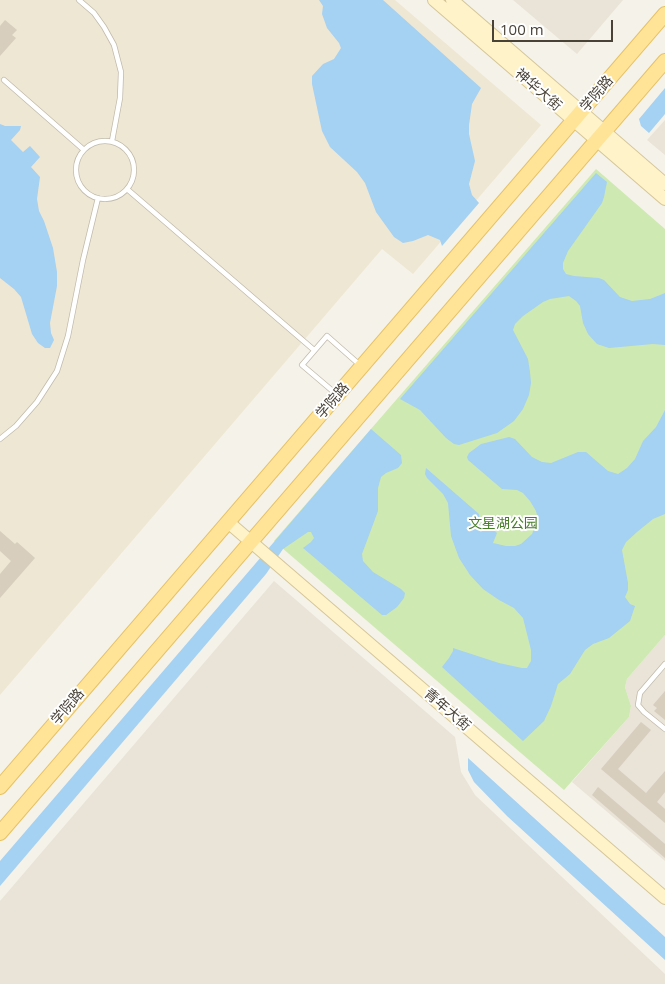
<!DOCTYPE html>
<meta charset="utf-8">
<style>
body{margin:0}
#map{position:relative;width:665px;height:984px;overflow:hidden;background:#f5f2e9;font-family:"Open Sans",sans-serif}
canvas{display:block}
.scale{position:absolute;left:492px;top:20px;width:121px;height:22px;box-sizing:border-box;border:2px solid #494237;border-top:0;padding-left:6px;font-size:15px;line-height:18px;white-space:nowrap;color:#494237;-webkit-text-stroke:4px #fff;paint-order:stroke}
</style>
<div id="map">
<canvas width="665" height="984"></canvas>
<div class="scale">100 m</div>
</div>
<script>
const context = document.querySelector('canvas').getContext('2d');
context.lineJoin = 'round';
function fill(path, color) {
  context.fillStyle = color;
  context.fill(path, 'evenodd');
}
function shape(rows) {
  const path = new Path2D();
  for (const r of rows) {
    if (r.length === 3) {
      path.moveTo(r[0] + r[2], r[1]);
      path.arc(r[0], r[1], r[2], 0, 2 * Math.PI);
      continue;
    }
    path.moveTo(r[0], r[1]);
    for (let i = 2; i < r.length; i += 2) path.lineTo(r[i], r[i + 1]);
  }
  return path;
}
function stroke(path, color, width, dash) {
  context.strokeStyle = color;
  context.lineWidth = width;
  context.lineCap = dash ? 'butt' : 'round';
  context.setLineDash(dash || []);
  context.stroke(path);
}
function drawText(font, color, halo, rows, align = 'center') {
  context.font = font + ' "Open Sans","Noto Sans SC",sans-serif';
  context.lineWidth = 4;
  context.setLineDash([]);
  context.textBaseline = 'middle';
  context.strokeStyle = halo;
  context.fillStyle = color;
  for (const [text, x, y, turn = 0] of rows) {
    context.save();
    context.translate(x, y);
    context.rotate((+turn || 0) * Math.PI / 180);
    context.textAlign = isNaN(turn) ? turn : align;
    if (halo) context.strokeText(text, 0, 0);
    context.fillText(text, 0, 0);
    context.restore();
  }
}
const residential = shape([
 [513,0,623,0,577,54],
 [665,120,665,155,647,140],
 [274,581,455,737,461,772,475,795,665,974,665,984,0,984,0,901],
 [665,635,665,861,572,782,629,717,631,706,625,687,627,679]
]);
const education = shape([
 [0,0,395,0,541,125,413,274,382,249,0,695]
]);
const green = shape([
 [596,169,665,229,665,635,627,679,625,687,631,706,629,717,564,790,274,541]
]);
const water = shape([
 [319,0,383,0,481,88,472,104,469,125,469,134,475,161,469,184,472,195,479,203,442,246,440,240,428,235,413,241,403,243,394,237,376,212,365,183,357,172,330,147,322,131,312,84,312,76,323,64,334,59,341,48,339,43,327,28,322,14,323,6],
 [665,88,665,114,649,133,641,126,639,119],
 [0,124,5,126,21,126,20,130,11,140,23,152,30,146,40,157,31,167,40,177,37,199,39,211,44,221,53,248,57,272,57,286,50,323,51,333,54,340,50,348,45,348,38,343,32,334,21,297,14,289,0,278],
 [596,173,607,182,604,197,602,203,568,251,563,263,563,269,566,274,574,276,599,278,604,280,620,297,632,301,650,299,665,293,665,345,653,344,609,348,597,344,588,334,583,323,580,306,576,301,569,296,550,299,543,302,523,316,515,324,513,330,528,359,530,372,531,383,529,395,523,409,514,421,497,433,459,445,454,444,446,438,420,410,400,399],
 [665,410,665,514,653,519,637,532,626,542,622,550,628,583,628,590,625,597,630,604,635,606,630,621,609,638,593,644,585,650,570,674,558,684,551,706,544,721,523,741,442,667,449,658,453,651,453,648,499,663,522,668,527,668,531,661,531,650,523,618,514,608,499,600,483,589,470,575,459,558,451,536,448,503,443,494,427,478,425,474,426,468,479,514,481,529,491,527,497,533,493,543,506,546,515,546,521,544,532,534,538,519,536,511,530,501,523,493,517,490,502,489,468,460,467,457,469,453,481,444,509,437,515,439,532,457,542,462,551,463,578,452,586,452,608,471,618,474,627,468,635,459,643,441,656,427],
 [371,429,401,455,402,463,398,468,386,473,381,477,378,488,378,511,362,554,363,561,373,572,401,589,405,593,404,598,397,607,386,615,382,615,303,548,311,542,314,538,311,532,308,532,283,549,266,574,0,886,0,861],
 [468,758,665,937,665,960,507,816,474,782,468,770]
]);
const building = shape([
 [5,20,17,30,12,35,16,38,0,56,0,26],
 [0,531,15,544,17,542,35,558,0,598,0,574,11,561,0,551],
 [665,691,665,720,654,711,657,708,653,705],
 [641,722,651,730,618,769,646,793,665,771,665,792,657,802,665,809,665,823,601,769],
 [598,787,665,844,665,858,592,795]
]);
const lane = shape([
 [79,0,94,13,104,27,114,45,121,72,120,98,112,141],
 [4,80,84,150],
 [105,170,29],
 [127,189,314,350],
 [335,393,302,365,327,336,361,366],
 [0,439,16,426,37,402,57,371,68,336,83,260,98,198],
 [665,664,640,693,638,705,644,712,665,729]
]);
const secondary = shape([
 [434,0,665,199],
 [452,0,665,184],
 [228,522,665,898]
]);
const primary = shape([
 [0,787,665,14],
 [0,833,665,61]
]);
const streetNames = [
 ["神华大街",538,90,41],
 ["学院路",597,94,-49],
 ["学院路",333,401,-49],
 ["学院路",68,707,-49],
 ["青年大街",447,710,41]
];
const parkNames = [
 ["文星湖公园",503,524]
];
fill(residential, '#e9e4d7');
fill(education, '#eee7d3');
fill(green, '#cfe9b2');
fill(water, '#a5d1f2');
fill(building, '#d7cebe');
stroke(lane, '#c1baac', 6);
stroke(secondary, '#d5c699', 14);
stroke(primary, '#e6c266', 16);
stroke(lane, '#fff', 4.5);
stroke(secondary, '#fff3c9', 12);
stroke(primary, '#ffe498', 14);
drawText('14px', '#494237', '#fff', streetNames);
drawText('14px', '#477d29', '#fff', parkNames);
</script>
